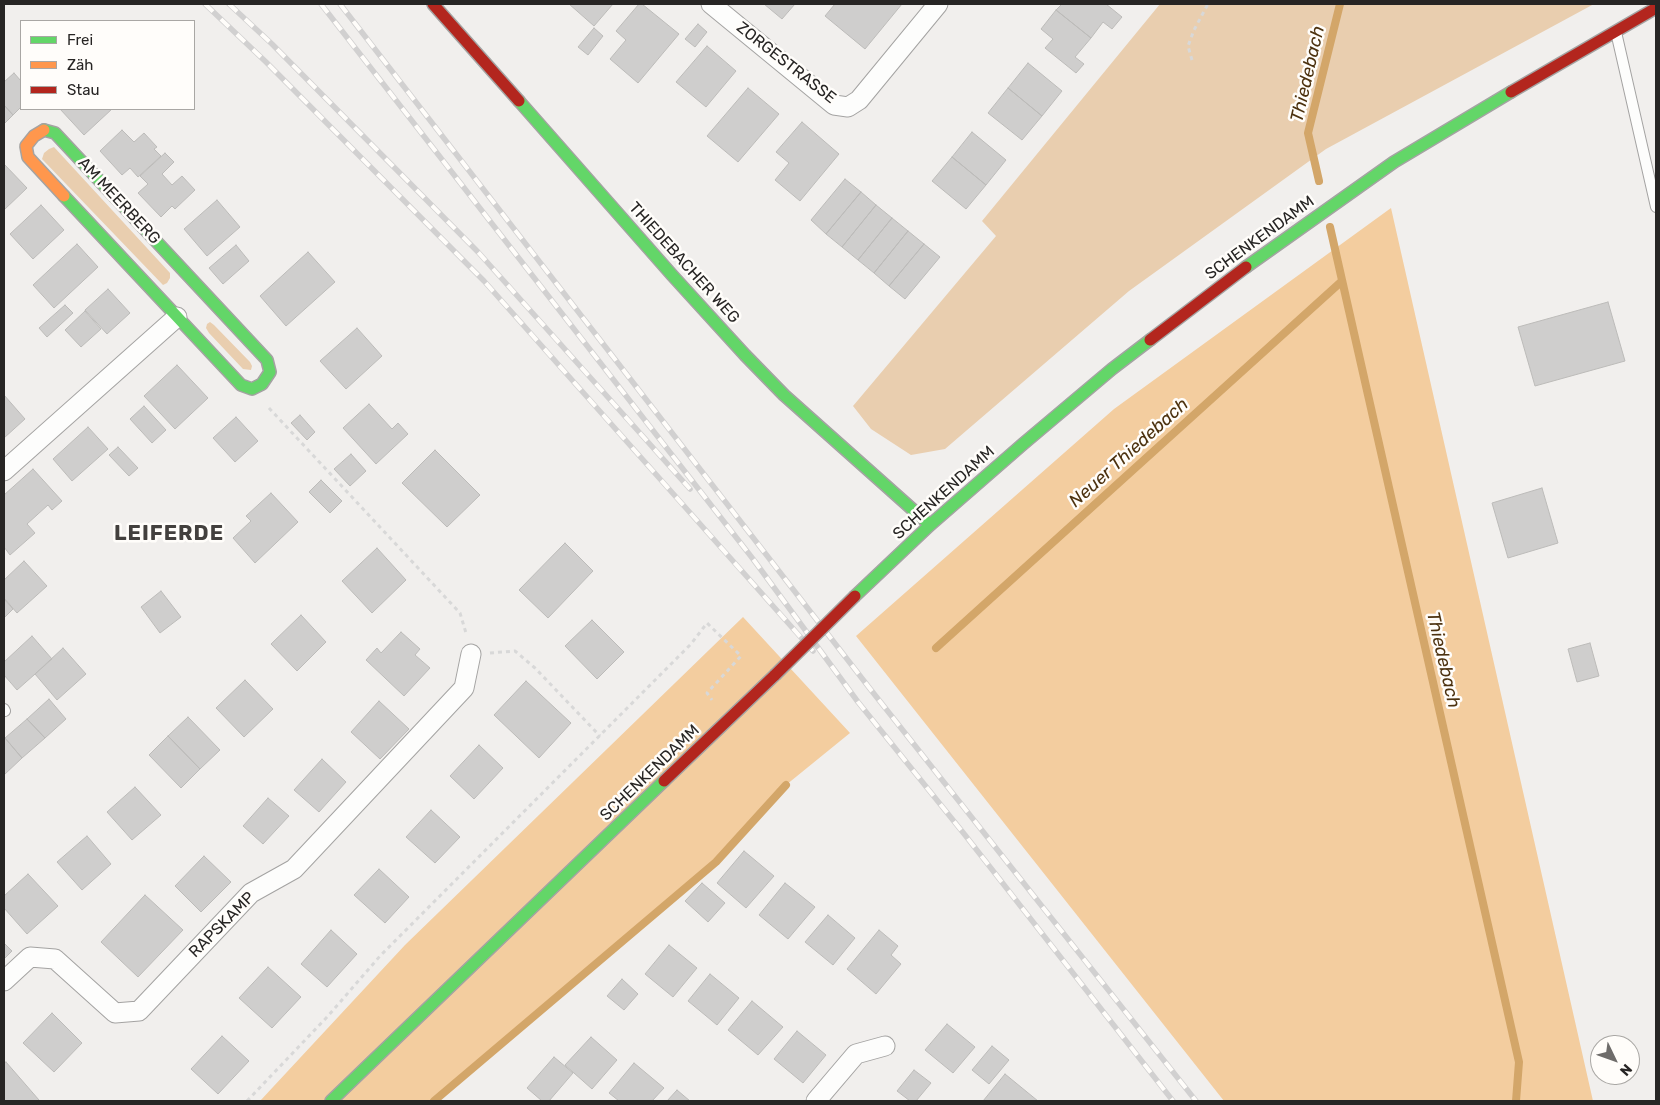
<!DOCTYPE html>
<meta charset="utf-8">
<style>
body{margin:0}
#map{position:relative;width:1660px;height:1105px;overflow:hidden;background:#f1efed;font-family:Rubik,sans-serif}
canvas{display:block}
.frame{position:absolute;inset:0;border:5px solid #272524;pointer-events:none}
.legend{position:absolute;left:20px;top:20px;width:175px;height:90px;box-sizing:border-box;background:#fffdfa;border:1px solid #a9a7a4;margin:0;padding:6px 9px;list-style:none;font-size:15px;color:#272524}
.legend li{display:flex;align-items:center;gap:10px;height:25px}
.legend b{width:25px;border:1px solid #a9a7a4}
.north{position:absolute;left:1590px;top:1035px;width:50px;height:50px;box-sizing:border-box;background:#fffdfa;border:1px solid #a9a7a4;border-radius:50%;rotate:132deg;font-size:14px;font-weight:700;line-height:20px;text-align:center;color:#272524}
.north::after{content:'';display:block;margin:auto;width:18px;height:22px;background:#6e6c6a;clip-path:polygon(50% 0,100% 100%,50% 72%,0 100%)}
</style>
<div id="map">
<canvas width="1660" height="1105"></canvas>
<div class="frame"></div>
<ul class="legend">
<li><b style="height:6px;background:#63d668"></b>Frei</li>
<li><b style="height:6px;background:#ff974d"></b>Zäh</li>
<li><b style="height:6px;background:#b3261e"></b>Stau</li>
</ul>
<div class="north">N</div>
</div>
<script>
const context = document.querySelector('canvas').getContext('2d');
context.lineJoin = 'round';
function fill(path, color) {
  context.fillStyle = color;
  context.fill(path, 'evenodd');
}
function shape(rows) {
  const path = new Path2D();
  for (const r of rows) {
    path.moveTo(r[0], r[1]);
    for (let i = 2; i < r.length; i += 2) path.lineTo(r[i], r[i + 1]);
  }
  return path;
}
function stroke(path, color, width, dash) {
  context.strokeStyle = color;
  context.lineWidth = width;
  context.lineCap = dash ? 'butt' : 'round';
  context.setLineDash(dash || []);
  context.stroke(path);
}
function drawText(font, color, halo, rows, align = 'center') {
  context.font = font + ' Rubik,sans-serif';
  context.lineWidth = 5;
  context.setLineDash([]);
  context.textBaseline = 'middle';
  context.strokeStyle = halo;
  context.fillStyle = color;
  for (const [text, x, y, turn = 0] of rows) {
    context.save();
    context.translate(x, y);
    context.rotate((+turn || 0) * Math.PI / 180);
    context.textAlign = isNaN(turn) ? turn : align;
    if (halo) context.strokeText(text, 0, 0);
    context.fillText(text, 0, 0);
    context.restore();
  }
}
const green = shape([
 [1160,4,1594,4,1326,149,1129,291,945,449,911,455,871,429,853,406,996,236,982,221],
 [54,147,170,273,170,278,167,283,163,285,42,159,44,153,49,149],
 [210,322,214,325,250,362,252,366,251,370,243,369,209,333,206,328,207,324]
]);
const forest = shape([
 [1391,208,1593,1101,1224,1101,856,636,1114,409],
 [743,617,850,733,786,785,716,862,436,1101,260,1101,405,945]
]);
const stream = shape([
 [1319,181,1308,133,1340,4],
 [1330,227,1519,1062,1516,1101],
 [936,648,1342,281],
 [434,1101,716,862,786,785]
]);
const building = shape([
 [569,4,613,4,594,26,569,4],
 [639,4,642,4,679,34,638,83,610,59,626,40,616,31,639,4],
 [764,4,795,4,782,19,764,4],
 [835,4,902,4,865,49,825,16,835,4],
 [1062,4,1106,4,1122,17,1112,29,1103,22,1091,38,1056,10,1062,4],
 [1056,10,1091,38,1075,57,1084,64,1076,73,1045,48,1053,39,1041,29,1056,10],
 [698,24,707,32,695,47,685,39,698,24],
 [594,28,603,36,588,55,578,47,594,28],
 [707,46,736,71,706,107,676,82,707,46],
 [1028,63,1062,91,1042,116,1008,88,1028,63],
 [14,73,21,81,21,107,13,115,4,105,4,82,14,73],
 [748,88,779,114,738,162,707,136,748,88],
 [1008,88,1042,116,1022,140,988,113,1008,88],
 [4,105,13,115,4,124,4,105],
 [60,109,112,109,84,135,60,109],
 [802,122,839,154,800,201,775,180,789,163,776,152,802,122],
 [122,130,134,142,144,133,157,147,154,149,161,156,138,177,130,168,122,175,100,151,122,130],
 [972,132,1006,160,986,185,952,157,972,132],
 [165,153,174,162,162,174,172,185,182,176,195,190,175,209,172,206,161,217,138,193,148,184,140,176,165,153],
 [952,157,986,185,966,209,932,181,952,157],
 [4,164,27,188,4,210,4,164],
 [845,179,861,192,826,234,811,220,845,179],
 [861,192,876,205,842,247,826,234,861,192],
 [217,200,240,227,207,256,184,229,217,200],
 [41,205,64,230,33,259,10,234,41,205],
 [876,205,892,218,858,260,842,247,876,205],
 [892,218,908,231,874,273,858,260,892,218],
 [908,231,924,244,889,286,874,273,908,231],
 [77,244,98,267,54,308,33,285,77,244],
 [924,244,940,257,905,299,889,286,924,244],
 [236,245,249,261,223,284,209,268,236,245],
 [308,252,335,282,286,326,260,296,308,252],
 [108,289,130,313,107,334,85,310,108,289],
 [1608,302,1625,361,1535,386,1518,327,1608,302],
 [65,305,73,313,47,337,39,328,65,305],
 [85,311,101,329,81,347,65,330,85,311],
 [357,328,382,356,346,389,320,361,357,328],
 [177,365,208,398,175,429,144,396,177,365],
 [4,395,25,419,4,438,4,395],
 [369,404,392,429,398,423,408,434,376,464,343,428,369,404],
 [144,406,166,430,152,443,130,419,144,406],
 [300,415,315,432,307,440,291,423,300,415],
 [236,417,258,441,235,462,213,438,236,417],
 [88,427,108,449,72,481,53,459,88,427],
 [118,447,138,468,129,476,109,455,118,447],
 [435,450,480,495,447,527,402,483,435,450],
 [351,454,366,471,350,486,334,469,351,454],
 [33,469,62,501,52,510,48,505,27,524,35,533,10,555,4,547,4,495,33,469],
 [321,480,342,501,330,513,309,492,321,480],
 [1542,488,1558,543,1508,558,1492,503,1542,488],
 [271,493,298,522,255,563,233,538,251,521,246,516,271,493],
 [565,543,593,571,548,618,519,590,565,543],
 [377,548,406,580,372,613,342,581,377,548],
 [24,561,47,586,17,613,4,598,4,580,24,561],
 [161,591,181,617,160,633,141,607,161,591],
 [4,599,13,609,4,618,4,599],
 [301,615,326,642,297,671,271,644,301,615],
 [592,620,624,652,597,679,565,646,592,620],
 [401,632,420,649,415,655,430,668,404,696,366,660,377,648,381,653,401,632],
 [32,636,52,659,17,690,4,675,4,662,32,636],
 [1590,643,1599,676,1577,682,1568,649,1590,643],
 [63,648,86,674,57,700,35,674,63,648],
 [245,680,273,709,244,737,216,708,245,680],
 [526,681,571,723,539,758,494,715,526,681],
 [49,699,66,719,45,738,27,719,49,699],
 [379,701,409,729,380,759,351,732,379,701],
 [188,717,220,750,200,769,168,736,188,717],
 [27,719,45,738,22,758,5,738,27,719],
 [168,736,200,769,181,788,149,755,168,736],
 [5,738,22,758,4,775,4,739,5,738],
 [479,745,503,768,474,799,450,776,479,745],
 [322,759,346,782,319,812,294,790,322,759],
 [135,787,161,815,132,840,107,812,135,787],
 [268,798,289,816,263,844,243,826,268,798],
 [431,810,460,837,435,863,406,837,431,810],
 [87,836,111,864,82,890,57,862,87,836],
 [744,851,774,876,746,908,717,883,744,851],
 [204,856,231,882,201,912,175,886,204,856],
 [379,869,409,897,385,923,354,895,379,869],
 [28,874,58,906,27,934,4,908,4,896,28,874],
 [702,883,725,903,708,922,685,901,702,883],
 [785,883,815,907,788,939,759,915,785,883],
 [145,895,183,930,138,977,101,942,145,895],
 [828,915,855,938,833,965,805,942,828,915],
 [331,930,357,954,327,987,301,964,331,930],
 [879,930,898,946,891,955,901,964,876,994,847,969,879,930],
 [4,943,12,951,4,959,4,943],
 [669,945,697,968,673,997,645,974,669,945],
 [268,967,301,997,272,1028,239,998,268,967],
 [710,974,739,998,717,1025,688,1001,710,974],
 [622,979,638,994,624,1010,607,996,622,979],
 [752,1001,783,1027,758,1055,728,1030,752,1001],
 [52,1013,82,1043,54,1072,23,1043,52,1013],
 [947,1024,975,1047,953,1073,925,1050,947,1024],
 [797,1031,826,1055,803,1083,774,1059,797,1031],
 [222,1036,249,1061,218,1094,191,1069,222,1036],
 [591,1037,617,1060,592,1089,565,1065,591,1037],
 [992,1046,1009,1060,989,1084,972,1070,992,1046],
 [554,1057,573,1073,549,1101,542,1101,527,1088,554,1057],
 [6,1062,39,1100,38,1101,4,1101,4,1063,6,1062],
 [634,1063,664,1088,652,1101,619,1101,609,1093,634,1063],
 [914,1070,931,1083,916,1101,910,1101,897,1091,914,1070],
 [1005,1074,1038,1101,983,1101,1005,1074],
 [677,1090,690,1101,667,1101,677,1090]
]);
const path = shape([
 [1192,60,1188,46,1194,30,1208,4],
 [269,408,460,613,466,633],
 [490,653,515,651,535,668,600,736],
 [247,1101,328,1016,380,956,691,644,707,623,741,656,707,693,712,700]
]);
const lane = shape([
 [1616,32,1656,207],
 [4,709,5,711]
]);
const street = shape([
 [711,4,834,105,848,107,859,100,938,4],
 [4,471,177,317],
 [4,981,30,957,55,959,115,1013,139,1011,251,893,294,869,464,688,471,654],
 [816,1101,856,1054,885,1046]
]);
const fast = shape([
 [519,101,672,275,745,355,784,395,930,525],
 [44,130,55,133,267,360,270,372,262,384,252,389,241,385,64,196],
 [1246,267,1394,162,1511,92],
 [855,596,930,525,1023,444,1112,369,1150,340],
 [331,1101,664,781]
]);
const slow = shape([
 [44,130,34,136,26,146,28,157,64,196]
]);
const jam = shape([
 [433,4,519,101],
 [1511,92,1656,8],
 [1150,340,1246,267],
 [664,781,775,675]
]);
const rail = shape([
 [205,4,266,62,484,281,813,651],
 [229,4,272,44,478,252,690,489],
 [321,4,753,559,858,702,965,835,1173,1101],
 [340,4,871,690,1196,1101]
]);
const jamBridge = shape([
 [775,675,855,596]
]);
const streetNames = [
 ["ZORGESTRASSE",786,63,38],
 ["AM MEERBERG",119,201,47],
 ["SCHENKENDAMM",1260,238,-36],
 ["THIEDEBACHER WEG",684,263,48],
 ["SCHENKENDAMM",944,493,-42],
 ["SCHENKENDAMM",650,773,-44],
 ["RAPSKAMP",222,925,-45]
];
const waterNames = [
 ["Thiedebach",1308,74,-77],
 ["Neuer Thiedebach",1129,453,-42],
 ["Thiedebach",1443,660,77]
];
const districtNames = [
 ["LEIFERDE",169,534]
];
fill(green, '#e9ceaf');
fill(forest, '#f3cd9f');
stroke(stream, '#d3a669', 8);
fill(building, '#cfcecd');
stroke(building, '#bcbbb9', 1);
stroke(lane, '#a4a3a2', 12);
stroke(street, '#a4a3a2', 21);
stroke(fast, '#a4a3a2', 14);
stroke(slow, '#a4a3a2', 14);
stroke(jam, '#a4a3a2', 14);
stroke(path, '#d8d8d8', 3, [4, 4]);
stroke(lane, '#fdfdfc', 10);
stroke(street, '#fdfdfc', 19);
stroke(fast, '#63d668', 11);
stroke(slow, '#ff974d', 11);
stroke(jam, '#b3261e', 11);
stroke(rail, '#d1d0d0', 5.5);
stroke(rail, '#fffdfa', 4, [11]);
stroke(jamBridge, '#a4a3a2', 14, []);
stroke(jamBridge, '#b3261e', 11);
drawText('16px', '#272524', '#fffdfa', streetNames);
drawText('italic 18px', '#4d320f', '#fffdfa', waterNames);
context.letterSpacing = '1px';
drawText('bold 21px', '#43403e', '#fffdfa', districtNames);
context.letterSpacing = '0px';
</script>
